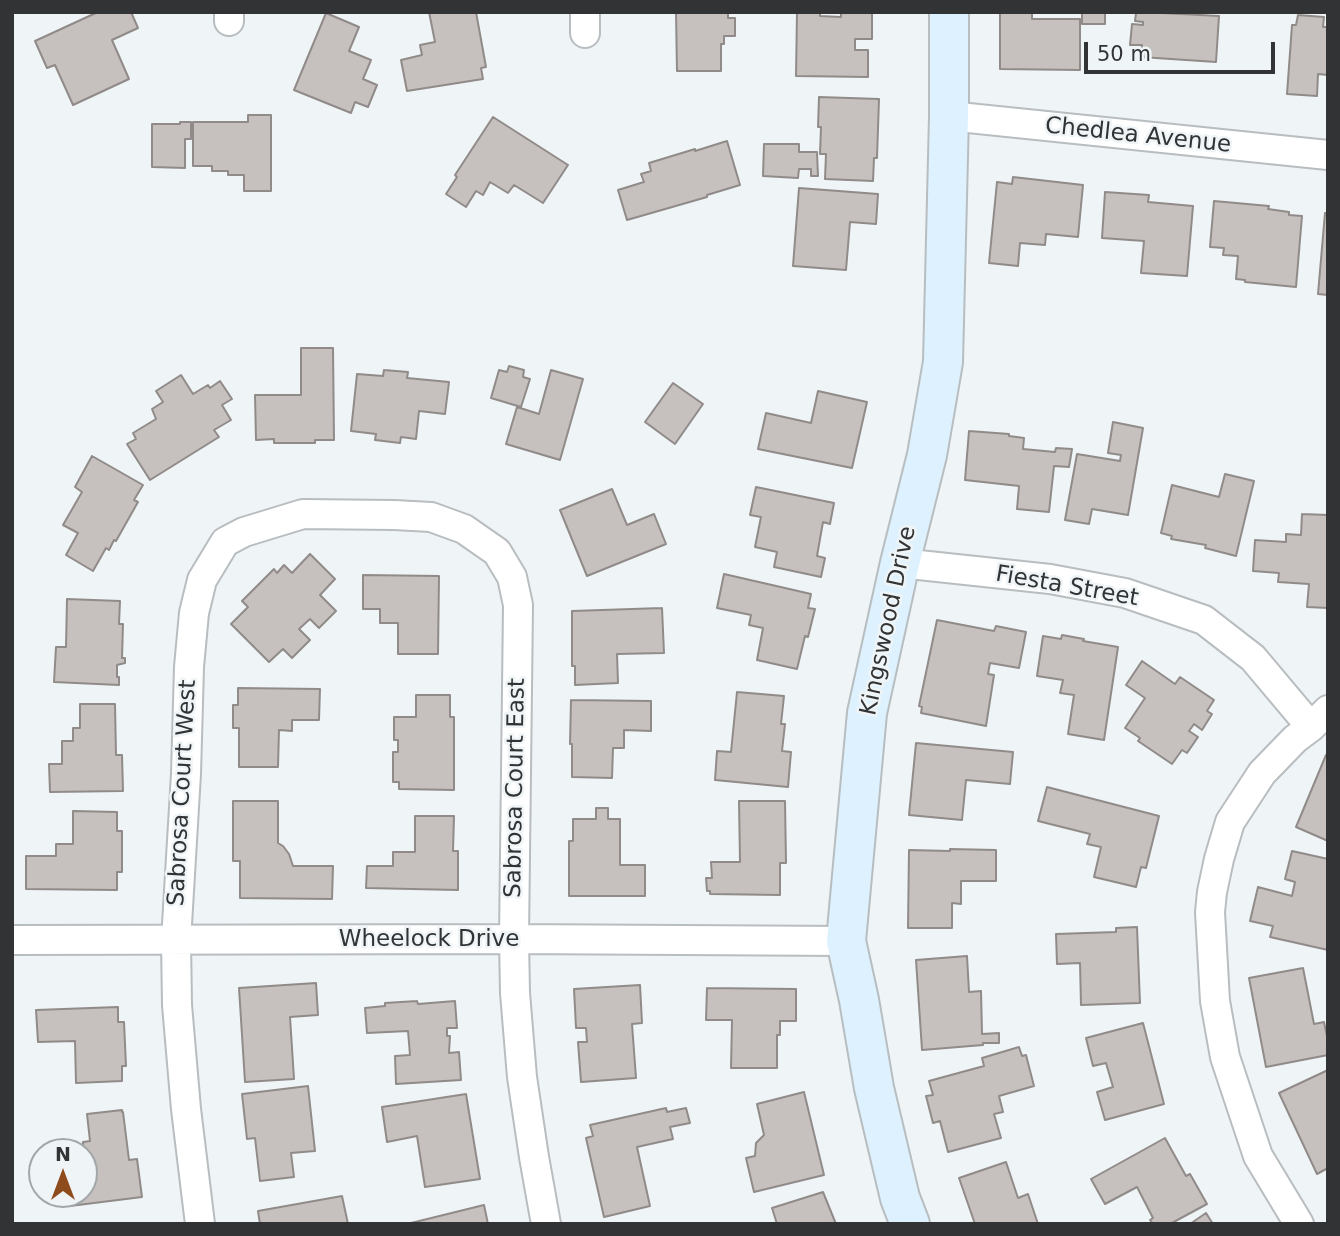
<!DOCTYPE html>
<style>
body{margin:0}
#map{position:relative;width:1340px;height:1236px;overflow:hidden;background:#eff4f7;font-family:"DejaVu Sans",sans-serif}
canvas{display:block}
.frame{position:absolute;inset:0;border:14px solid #313334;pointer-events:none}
.north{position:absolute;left:28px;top:1138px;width:70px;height:70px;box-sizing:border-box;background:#eff4f7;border:2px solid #a3a7a9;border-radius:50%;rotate:0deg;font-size:19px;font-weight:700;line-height:28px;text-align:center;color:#313334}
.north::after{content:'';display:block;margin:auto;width:24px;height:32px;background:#8e4b1b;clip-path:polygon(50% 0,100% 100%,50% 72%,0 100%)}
.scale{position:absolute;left:1084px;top:42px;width:191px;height:32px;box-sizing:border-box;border:4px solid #313334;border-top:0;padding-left:9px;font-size:21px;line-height:24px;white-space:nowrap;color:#313334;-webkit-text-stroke:5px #eff4f7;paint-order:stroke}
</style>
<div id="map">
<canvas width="1340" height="1236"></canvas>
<div class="frame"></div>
<div class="north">N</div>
<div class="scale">50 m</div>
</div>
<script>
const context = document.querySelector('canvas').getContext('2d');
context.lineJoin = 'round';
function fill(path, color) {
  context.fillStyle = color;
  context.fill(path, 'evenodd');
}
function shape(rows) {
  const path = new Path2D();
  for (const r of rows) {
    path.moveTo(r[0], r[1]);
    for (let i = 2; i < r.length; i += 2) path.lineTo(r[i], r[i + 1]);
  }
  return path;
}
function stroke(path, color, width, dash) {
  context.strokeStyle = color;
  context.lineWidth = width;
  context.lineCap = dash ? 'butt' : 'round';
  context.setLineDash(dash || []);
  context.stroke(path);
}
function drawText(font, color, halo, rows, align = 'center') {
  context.font = font + ' "DejaVu Sans",sans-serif';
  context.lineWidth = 5;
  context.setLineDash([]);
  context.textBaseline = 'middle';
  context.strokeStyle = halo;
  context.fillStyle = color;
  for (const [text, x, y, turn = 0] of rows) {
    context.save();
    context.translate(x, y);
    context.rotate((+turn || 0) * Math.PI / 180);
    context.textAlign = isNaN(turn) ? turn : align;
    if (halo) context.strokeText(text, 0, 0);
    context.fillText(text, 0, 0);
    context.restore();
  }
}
const building = shape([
 [98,12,131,12,138,28,112,40,129,79,73,105,55,65,47,68,35,41,98,12],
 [429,12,476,12,486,67,481,68,483,79,407,91,401,60,422,55,420,45,435,42,429,12],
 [676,12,728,12,728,18,735,18,735,36,724,36,724,44,721,44,721,71,677,71,676,12],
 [797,12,820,12,820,16,841,17,841,12,872,12,872,39,855,39,855,50,868,50,868,77,796,76,797,12],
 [1000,12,1032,12,1032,19,1080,19,1080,70,1000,69,1000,12],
 [1082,12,1105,12,1105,24,1082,24,1082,12],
 [1143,12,1219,16,1216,62,1141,57,1142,45,1130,45,1132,24,1143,25,1143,22,1135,21,1136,13,1143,12],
 [326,13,359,27,349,51,371,60,363,79,377,85,368,107,355,102,351,113,294,90,326,13],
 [1298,15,1324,17,1323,27,1328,27,1328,75,1318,74,1317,96,1287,94,1292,25,1296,25,1298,15],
 [819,97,879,99,877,158,874,158,873,181,825,179,826,154,820,154,821,127,818,127,819,97],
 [248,115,271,115,271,191,244,191,244,175,228,175,228,171,212,171,212,166,193,166,193,122,248,122,248,115],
 [493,117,568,165,543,203,514,185,508,193,490,182,483,195,476,191,466,207,446,194,457,177,455,175,493,117],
 [180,122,191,122,191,139,185,139,185,168,152,167,152,124,180,124,180,122],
 [727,141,740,185,707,195,707,197,627,220,618,190,644,182,641,174,651,171,649,163,695,149,695,151,727,141],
 [764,144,799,144,799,152,817,152,818,176,811,176,811,169,799,169,798,178,763,176,764,144],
 [1013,177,1083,185,1078,237,1046,234,1045,245,1020,243,1018,266,989,263,997,182,1012,184,1013,177],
 [799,188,878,194,876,224,850,222,846,270,793,266,799,188],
 [1105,192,1149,195,1148,202,1193,206,1187,276,1141,273,1144,241,1102,238,1105,192],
 [1214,201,1269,206,1268,209,1289,212,1289,215,1302,216,1296,287,1245,282,1245,280,1236,279,1238,256,1223,255,1224,248,1210,247,1214,201],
 [1325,213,1328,213,1328,295,1318,294,1325,213],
 [301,348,333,348,334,440,315,440,315,443,274,443,274,439,256,440,255,395,301,395,301,348],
 [509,366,524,370,523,377,530,379,521,407,491,398,499,370,507,372,509,366],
 [384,370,408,372,407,378,449,382,445,414,419,411,416,439,401,437,400,443,375,440,376,434,351,431,357,374,383,376,384,370],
 [551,370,583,379,560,460,506,444,517,407,539,414,551,370],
 [181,375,193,394,208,385,210,388,220,381,232,399,222,405,231,420,214,430,219,437,150,480,127,444,136,439,133,433,156,419,152,409,163,402,156,391,181,375],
 [673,383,703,404,675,444,645,422,673,383],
 [818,391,867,402,852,468,758,449,766,413,811,423,818,391],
 [1113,422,1143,428,1128,515,1092,509,1089,524,1065,520,1077,454,1120,461,1121,455,1108,453,1113,422],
 [969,431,1009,434,1009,436,1024,438,1023,449,1055,452,1056,448,1072,449,1069,467,1054,466,1049,512,1017,509,1019,486,965,480,969,431],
 [92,456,143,485,134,500,138,502,116,541,114,540,109,550,106,548,93,571,66,555,78,533,63,525,82,492,75,487,92,456],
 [1225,474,1254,481,1236,556,1205,548,1206,545,1171,539,1172,536,1161,533,1172,485,1219,497,1225,474],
 [756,487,834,503,830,524,823,522,817,556,825,558,821,577,774,567,777,552,755,547,761,517,750,515,756,487],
 [612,489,627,525,654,514,666,544,587,576,560,510,612,489],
 [1302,514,1328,515,1328,608,1307,607,1309,584,1278,582,1279,573,1253,571,1255,540,1286,542,1286,534,1301,535,1302,514],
 [310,554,335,579,320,595,336,611,319,628,310,619,299,629,310,640,292,658,283,649,269,662,231,624,248,607,242,601,274,569,277,573,284,565,292,573,310,554],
 [724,574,811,594,808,608,815,609,808,637,805,636,797,669,757,660,763,628,749,625,751,615,717,608,724,574],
 [363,575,439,576,438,654,398,654,398,623,380,623,380,609,363,609,363,575],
 [67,599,120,601,119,624,123,624,122,658,125,658,125,663,117,665,117,677,119,677,119,685,54,682,56,647,66,647,67,599],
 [662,608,664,653,617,654,618,683,575,685,575,666,572,666,572,611,662,608],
 [937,620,994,631,996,626,1026,632,1019,668,990,663,988,674,994,675,986,726,921,713,922,707,919,706,937,620],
 [1062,635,1084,639,1083,641,1118,647,1104,740,1068,734,1074,695,1060,693,1063,680,1037,676,1043,636,1061,639,1062,635],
 [1142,661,1175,684,1180,677,1214,700,1207,711,1212,714,1202,730,1194,724,1189,731,1198,737,1187,753,1182,750,1172,764,1138,741,1140,738,1125,728,1145,698,1126,685,1142,661],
 [238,688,320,689,319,720,292,720,292,731,279,730,278,767,239,767,239,728,233,728,233,705,238,705,238,688],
 [737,692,784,696,781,724,785,724,782,751,791,752,788,787,715,780,717,751,731,752,737,692],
 [416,695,450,695,450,717,454,717,454,790,399,789,399,782,393,782,393,752,398,752,398,740,394,740,394,717,416,717,416,695],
 [571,700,651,701,651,731,624,730,624,748,613,748,612,778,572,777,572,744,570,744,571,700],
 [80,704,115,704,116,755,122,755,123,791,50,792,49,764,62,764,62,741,73,741,73,728,80,728,80,704],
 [916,743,1013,752,1010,784,966,780,962,820,909,815,916,743],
 [1326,755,1328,755,1328,841,1296,827,1326,755],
 [1047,787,1159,816,1146,868,1141,867,1136,887,1094,877,1101,847,1087,844,1090,834,1038,821,1047,787],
 [233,801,278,801,278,843,283,846,289,854,293,866,333,866,332,899,240,898,240,861,233,861,233,801],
 [739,801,785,801,786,863,780,863,780,895,710,894,710,891,707,891,706,878,712,878,711,862,740,862,739,801],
 [596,808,608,808,608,819,620,819,620,865,645,865,645,896,569,896,569,841,573,841,573,819,596,819,596,808],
 [73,811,117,812,117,831,122,831,122,872,117,872,117,890,26,889,26,856,56,856,56,844,73,844,73,811],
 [415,816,454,816,453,851,458,851,458,890,366,888,367,866,393,866,393,852,415,852,415,816],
 [950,849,996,850,996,881,961,881,961,904,952,903,952,928,908,928,909,850,950,851,950,849],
 [1292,851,1328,859,1328,950,1270,937,1273,926,1250,921,1258,887,1292,896,1295,882,1285,879,1292,851],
 [1137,927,1140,1003,1081,1005,1080,963,1057,964,1056,934,1116,932,1116,928,1137,927],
 [967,956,969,992,981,991,982,1034,999,1033,999,1043,983,1043,983,1045,922,1050,916,960,967,956],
 [1303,968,1314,1024,1324,1022,1328,1041,1328,1055,1266,1067,1249,978,1303,968],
 [316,983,318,1015,290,1017,294,1079,245,1082,239,988,316,983],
 [640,985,642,1023,632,1024,636,1078,581,1082,578,1042,587,1042,586,1028,576,1028,574,989,640,985],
 [707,988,796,989,796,1021,780,1021,780,1035,777,1035,777,1068,731,1068,732,1020,706,1020,707,988],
 [417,1001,418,1004,455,1001,457,1028,447,1028,447,1036,450,1036,449,1053,459,1052,461,1080,396,1084,395,1056,410,1055,408,1031,367,1033,365,1008,385,1006,385,1003,417,1001],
 [118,1007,118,1022,124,1022,126,1066,122,1066,122,1081,76,1083,75,1041,38,1042,36,1010,118,1007],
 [1143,1023,1164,1104,1105,1120,1097,1092,1113,1087,1106,1063,1093,1066,1086,1038,1143,1023],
 [1019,1047,1022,1056,1026,1055,1034,1086,999,1096,1003,1112,994,1114,1001,1138,948,1152,940,1121,933,1123,926,1096,933,1095,929,1081,984,1066,982,1058,1019,1047],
 [1328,1070,1328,1168,1317,1174,1279,1093,1328,1070],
 [308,1086,315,1151,291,1153,294,1177,260,1181,255,1138,247,1139,242,1094,308,1086],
 [804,1092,824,1175,754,1192,746,1158,755,1156,756,1143,764,1135,757,1104,804,1092],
 [466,1094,480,1179,425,1187,417,1136,387,1142,382,1107,466,1094],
 [666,1108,667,1112,686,1108,690,1123,670,1127,673,1139,637,1147,650,1206,604,1217,586,1138,593,1136,590,1125,666,1108],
 [122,1110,122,1112,123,1112,129,1160,137,1159,142,1197,70,1206,68,1194,84,1194,84,1152,73,1152,73,1147,83,1146,83,1142,90,1141,87,1114,122,1110],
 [1165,1138,1186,1176,1190,1174,1207,1204,1170,1224,1153,1224,1150,1220,1153,1218,1137,1187,1105,1204,1091,1179,1165,1138],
 [1006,1162,1018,1198,1028,1194,1038,1224,975,1224,959,1178,1006,1162],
 [823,1192,836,1224,777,1224,772,1208,823,1192],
 [342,1196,348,1224,260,1224,258,1211,342,1196],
 [484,1205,488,1224,407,1224,484,1205],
 [1206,1213,1213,1224,1190,1224,1206,1213]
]);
const street = shape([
 [229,12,229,21],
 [585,12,585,33],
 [949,116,1328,155],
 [900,563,1050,579,1125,593,1204,620,1253,658,1311,727],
 [12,940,514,939,846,941],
 [200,1224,186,1109,177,1005,176,941,186,774,189,667,194,613,202,580,225,542,244,532,303,514,394,515,431,517,464,529,497,552,512,577,518,605,514,939,515,993,522,1077,534,1157,546,1224],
 [1299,1224,1258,1156,1225,1057,1215,1001,1210,912,1212,892,1219,859,1230,822,1262,773,1295,739,1311,727,1328,710]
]);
const secondary = shape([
 [910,1224,900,1198,874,1088,859,1000,846,941,867,713,900,563,927,455,943,362,949,116,949,12]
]);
const streetNames = [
 ["Chedlea Avenue",1138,136,6],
 ["Fiesta Street",1067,587,10],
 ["Kingswood Drive",889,621,-78],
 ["Sabrosa Court East",516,788,-89],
 ["Sabrosa Court West",183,793,-87],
 ["Wheelock Drive",429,940]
];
fill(building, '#c6c1be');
stroke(building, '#908b89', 2);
stroke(street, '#b8bdc0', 32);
stroke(secondary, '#b8bdc0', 42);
stroke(street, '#fff', 28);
stroke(secondary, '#ddf2fe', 38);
drawText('23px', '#313334', '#eff4f7', streetNames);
</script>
